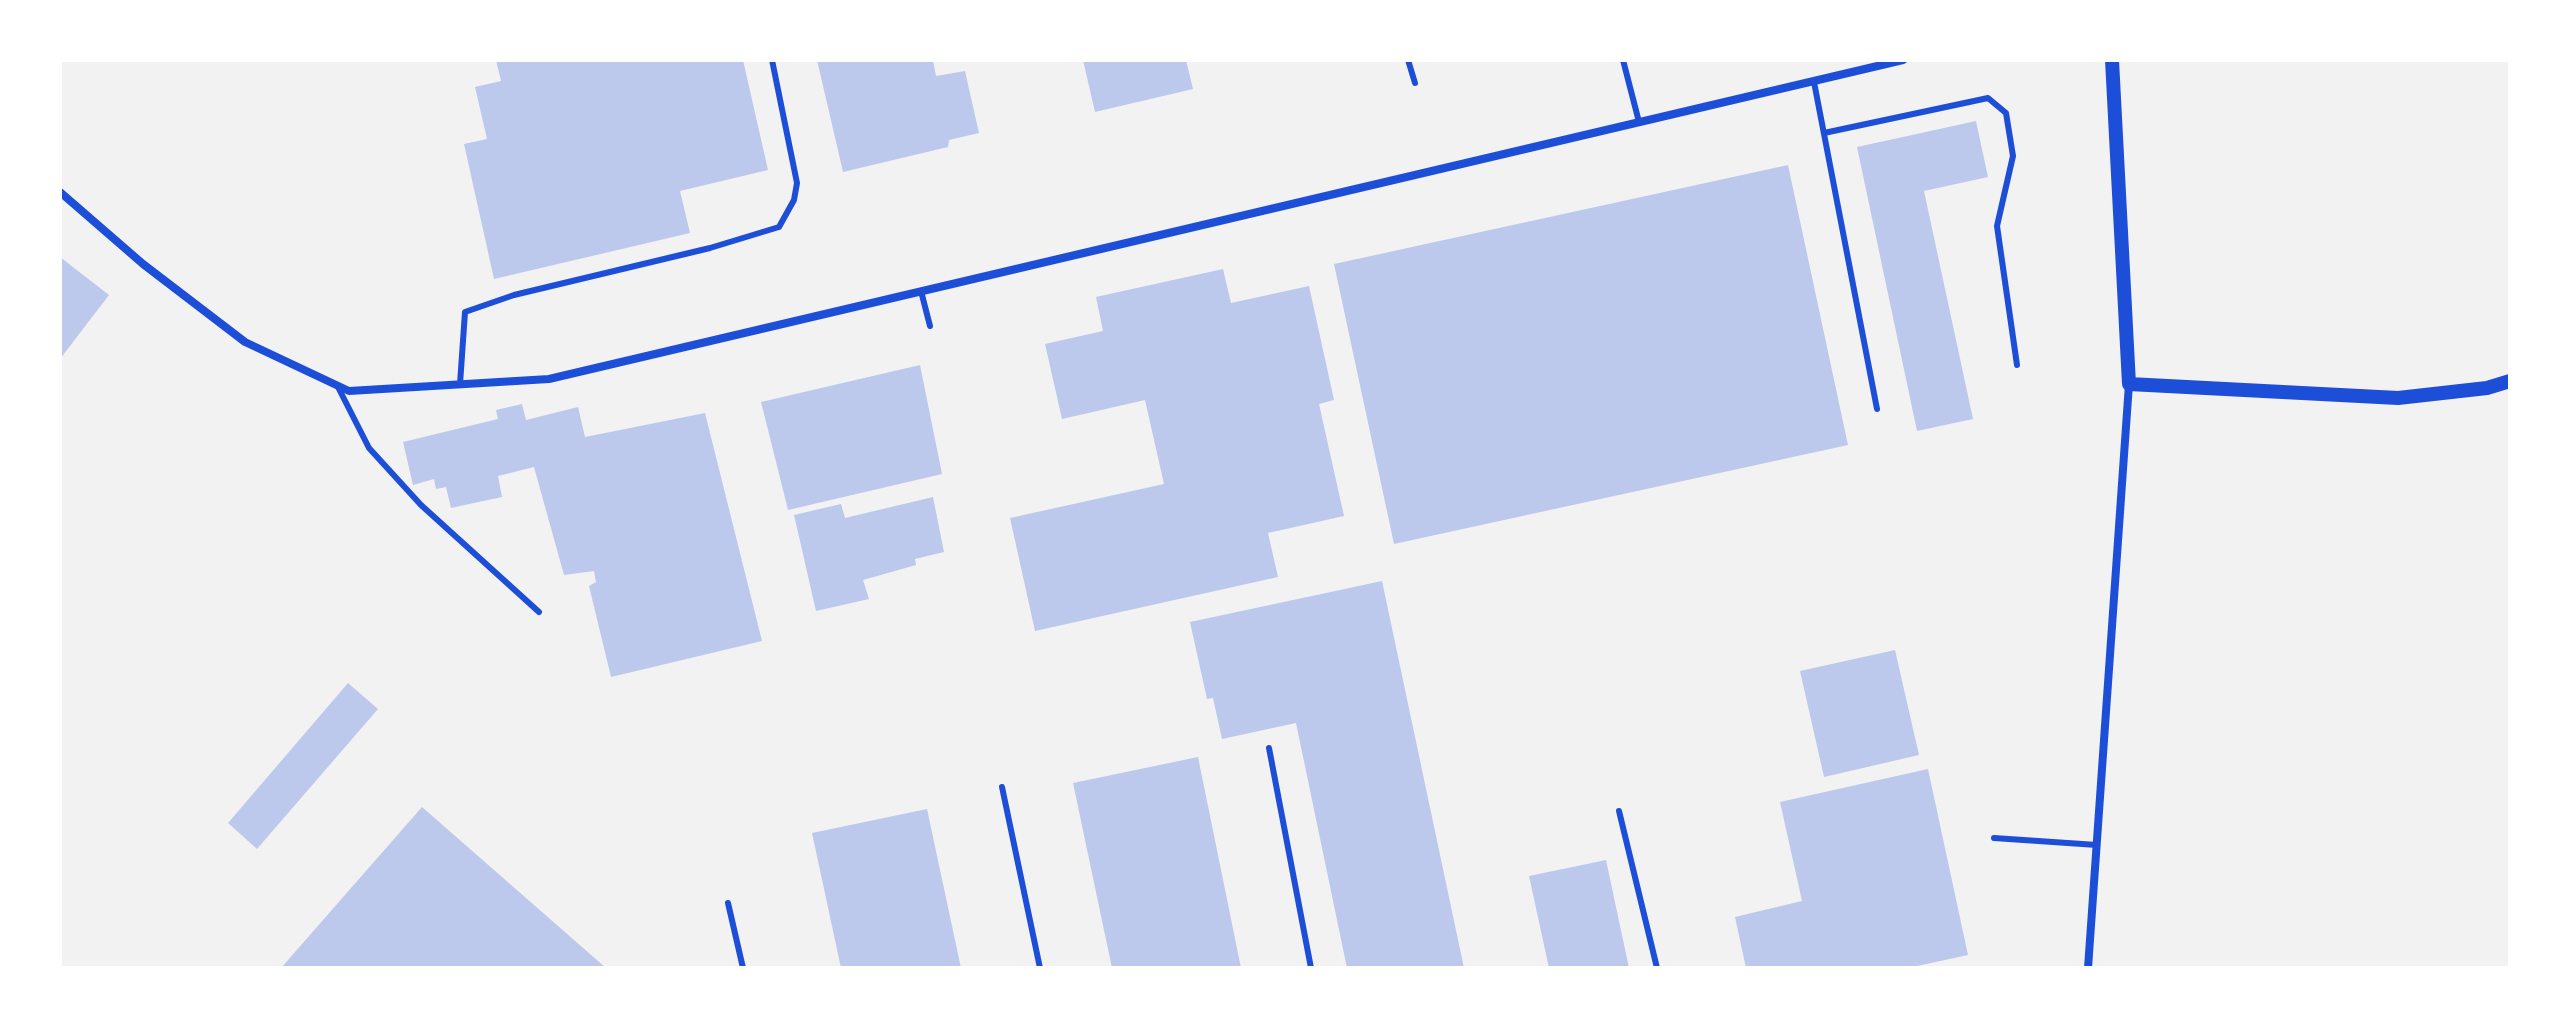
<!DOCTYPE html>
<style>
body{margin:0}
#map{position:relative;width:2570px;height:1028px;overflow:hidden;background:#f2f2f2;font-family:"Varela Round",sans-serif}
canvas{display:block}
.frame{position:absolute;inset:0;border:62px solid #fff;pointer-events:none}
</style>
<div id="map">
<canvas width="2570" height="1028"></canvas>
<div class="frame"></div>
</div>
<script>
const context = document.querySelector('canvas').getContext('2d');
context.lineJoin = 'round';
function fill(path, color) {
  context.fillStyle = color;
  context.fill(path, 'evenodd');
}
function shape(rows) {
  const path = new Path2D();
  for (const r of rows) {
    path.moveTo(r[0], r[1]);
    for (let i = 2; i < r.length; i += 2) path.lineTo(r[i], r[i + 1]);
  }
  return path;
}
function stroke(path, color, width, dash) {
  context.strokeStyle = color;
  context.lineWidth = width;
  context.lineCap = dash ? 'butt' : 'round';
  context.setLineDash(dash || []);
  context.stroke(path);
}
const building = shape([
 [496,60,743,60,768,170,680,191,690,233,494,279,464,144,487,139,475,87,501,81],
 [817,60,933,60,936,76,965,71,979,133,949,140,948,147,843,172],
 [1083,60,1186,60,1193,89,1095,112],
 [1976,121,1988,177,1924,191,1973,419,1917,431,1857,147],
 [1788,165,1848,445,1394,544,1334,264],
 [60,257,109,295,60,359],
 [1223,269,1231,303,1309,286,1334,400,1319,404,1344,516,1268,533,1278,577,1035,631,1010,518,1164,484,1145,400,1062,419,1045,344,1103,331,1096,297],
 [920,365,942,474,788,510,761,402],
 [522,404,526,420,578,407,585,437,705,413,762,641,611,677,589,586,596,582,594,571,564,575,534,467,498,476,502,497,451,508,446,487,436,489,434,479,413,485,403,442,498,419,496,410],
 [933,497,944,552,915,559,916,565,863,580,869,599,816,611,794,515,841,504,845,518],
 [1382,581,1464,968,1347,968,1296,723,1222,739,1213,698,1207,699,1190,622],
 [1895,650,1919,755,1824,777,1800,671],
 [348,683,378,709,257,849,228,823],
 [1198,757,1241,968,1112,968,1073,783],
 [1928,769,1968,955,1908,968,1746,968,1735,917,1802,901,1780,802],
 [422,807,606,968,281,968],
 [927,809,961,968,841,968,812,833],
 [1606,860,1629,968,1549,968,1529,876]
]);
const service = shape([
 [1408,60,1415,83],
 [1623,60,1639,122],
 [1814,82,1877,409],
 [1824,133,1988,98,2006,113,2013,156,1997,226,2017,365],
 [921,291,930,326],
 [460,384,465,312,514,295,710,248,779,227,794,200,797,183,772,60],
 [337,385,369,448,421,505,539,612],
 [1269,748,1311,968],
 [1002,787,1040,968],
 [1619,811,1657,968],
 [1994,838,2097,845],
 [728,903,743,968]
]);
const minor = shape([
 [60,192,143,264,245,342,349,391,549,379,1903,60],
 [2088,968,2129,384]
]);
const tertiary = shape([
 [2112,60,2129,384,2398,398,2487,388,2510,381]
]);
fill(building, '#bdc9ec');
stroke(service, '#1d4ed8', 6);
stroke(minor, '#1d4ed8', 8);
stroke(tertiary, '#1d4ed8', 14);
</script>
